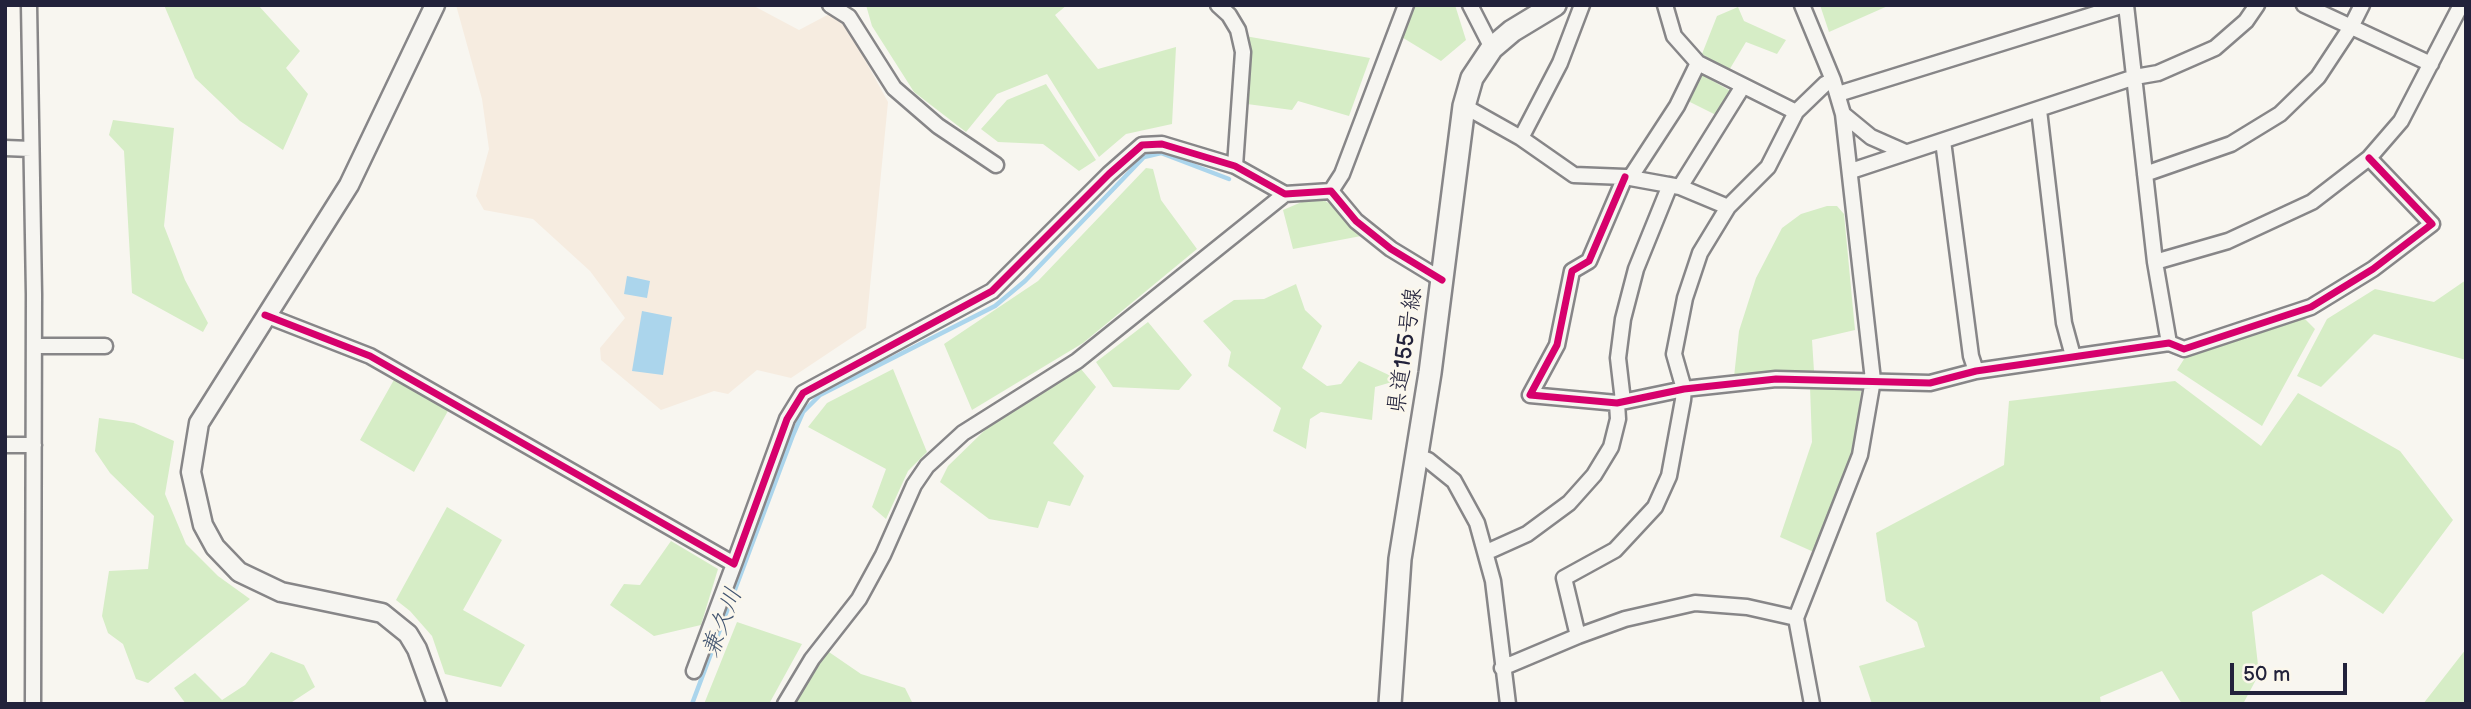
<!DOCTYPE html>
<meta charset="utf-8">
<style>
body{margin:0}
#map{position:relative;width:2471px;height:709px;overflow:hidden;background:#f8f6f0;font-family:"Balsamiq Sans",sans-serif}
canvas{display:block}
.frame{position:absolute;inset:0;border:7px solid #22223b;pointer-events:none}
.scale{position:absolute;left:2230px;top:663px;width:117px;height:32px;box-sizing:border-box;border:4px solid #22223b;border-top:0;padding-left:9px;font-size:21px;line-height:24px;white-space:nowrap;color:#22223b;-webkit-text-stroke:5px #fbf7ec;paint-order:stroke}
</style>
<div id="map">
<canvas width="2471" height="709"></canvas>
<div class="frame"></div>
<div class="scale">50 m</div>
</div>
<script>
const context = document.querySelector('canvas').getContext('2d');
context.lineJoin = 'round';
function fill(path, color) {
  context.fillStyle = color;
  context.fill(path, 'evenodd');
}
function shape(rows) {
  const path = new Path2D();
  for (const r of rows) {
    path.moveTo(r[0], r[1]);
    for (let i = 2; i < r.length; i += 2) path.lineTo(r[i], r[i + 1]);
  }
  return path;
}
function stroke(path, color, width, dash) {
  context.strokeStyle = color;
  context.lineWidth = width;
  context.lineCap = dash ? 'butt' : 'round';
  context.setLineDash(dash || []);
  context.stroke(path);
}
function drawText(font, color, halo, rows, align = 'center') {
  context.font = font + ' "Balsamiq Sans","Klee One",sans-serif';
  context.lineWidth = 5;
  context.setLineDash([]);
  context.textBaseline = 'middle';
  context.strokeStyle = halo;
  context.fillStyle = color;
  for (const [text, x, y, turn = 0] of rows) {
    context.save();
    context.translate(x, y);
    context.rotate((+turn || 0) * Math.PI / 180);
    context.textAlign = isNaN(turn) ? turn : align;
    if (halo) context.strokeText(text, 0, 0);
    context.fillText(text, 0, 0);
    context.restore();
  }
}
const built = shape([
 [456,5,752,5,799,30,833,12,846,25,888,102,866,328,791,378,757,370,728,394,714,391,661,410,601,360,600,348,625,318,590,271,533,219,484,210,476,196,489,149,482,99]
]);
const green = shape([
 [164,5,258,5,300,51,286,68,308,94,283,150,240,121,195,78],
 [866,5,1067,5,1055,15,1098,69,1176,47,1172,124,1126,134,1099,157,1047,74,997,94,966,132,914,92,872,26],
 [1415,5,1455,5,1466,40,1441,61,1400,36],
 [1820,5,1890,5,1829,32],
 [1738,7,1744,21,1786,40,1777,54,1746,42,1728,72,1702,54,1717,16],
 [1245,36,1370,58,1349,116,1298,101,1292,110,1247,104,1251,53],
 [1699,73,1734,93,1718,116,1684,99],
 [1046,84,1096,160,1079,171,1043,144,998,142,981,129,1007,100],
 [113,120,174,128,164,226,185,280,208,323,203,332,132,293,124,151,109,135],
 [1146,168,1153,169,1161,200,1197,249,1083,343,972,410,944,344,1038,281],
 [1322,199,1335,207,1361,236,1293,249,1283,210,1304,201],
 [1827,206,1837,206,1844,214,1855,330,1812,340,1814,371,1734,377,1739,331,1756,278,1782,228,1801,214],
 [2466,280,2466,360,2374,334,2321,387,2297,376,2327,319,2375,289,2434,302],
 [1296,284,1305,310,1322,326,1302,368,1327,386,1341,384,1359,361,1391,376,1392,382,1375,387,1372,420,1321,412,1310,419,1306,449,1273,431,1281,408,1228,366,1231,352,1203,321,1234,300,1264,299],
 [2303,317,2315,329,2262,426,2177,370,2186,356],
 [1148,322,1192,375,1179,390,1113,387,1096,362],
 [893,369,927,452,908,471,886,519,872,507,886,469,808,427,827,403],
 [1081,369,1096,387,1053,443,1084,476,1070,506,1048,501,1038,528,989,519,940,482,948,466,986,429],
 [395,378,449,409,414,472,360,440],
 [2175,381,2261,446,2298,393,2400,451,2453,520,2383,614,2322,574,2252,612,2259,674,2243,704,2182,704,2162,671,2100,697,2101,704,1872,704,1859,666,1925,647,1917,622,1886,601,1876,533,2004,465,2009,401],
 [1810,387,1861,391,1855,452,1816,553,1780,537,1812,442],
 [99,418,134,423,174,441,165,494,186,544,218,576,250,599,148,683,136,679,123,644,108,633,102,616,109,571,148,569,154,516,110,473,95,451],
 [447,507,502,540,463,610,525,645,501,687,445,674,432,636,410,611,396,600],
 [671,541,718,569,701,625,654,636,610,605,624,584,640,585],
 [737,622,802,644,769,704,704,704],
 [2466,649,2466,704,2423,704],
 [826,650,861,674,905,688,913,704,791,704],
 [271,652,304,665,315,687,289,704,186,704,174,688,195,673,222,700,245,685]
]);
const water = shape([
 [627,276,650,281,647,298,624,294],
 [642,311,672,317,663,375,632,371]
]);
const stream = shape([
 [692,704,793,435,803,412,820,395,995,306,1025,281,1144,157,1161,153,1229,179]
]);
const minor = shape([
 [29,5,34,294,33,704],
 [830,5,849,17,894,88,938,126,996,165],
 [1218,5,1229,15,1238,30,1243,52,1235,166],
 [1470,5,1492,48],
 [1665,5,1674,36,1698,63,1796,112],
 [1802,5,1833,80,1843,114,1873,380,1860,455,1796,618,1812,704],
 [2126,5,2155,262,2169,343],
 [2304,5,2431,64],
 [1838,94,2124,5],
 [1464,106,1521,138,1574,175,1625,177,1680,187,1728,207,1768,167,1796,112,1825,84,1833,80],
 [2039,110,2064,323,2073,356],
 [1843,114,1871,137,1905,152],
 [1521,138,1560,63,1582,5],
 [1943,141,1971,356,1976,371],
 [5,148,31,149],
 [1851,171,2135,77,2158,73,2215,48,2246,21,2257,5],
 [2145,174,2231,144,2280,114,2318,77,2351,27,2362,5],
 [1625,177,1589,261,1572,271,1557,345,1530,395,1617,403,1684,389,1776,379,1930,383,1976,371,2169,343,2184,349,2311,307,2373,269,2432,224,2369,158],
 [1630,178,1677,106,1698,63],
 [1680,187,1743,86],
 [1331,191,1342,174,1406,5],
 [2155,262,2228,241,2312,202,2369,158,2401,121,2461,5],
 [265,315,370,356,734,564,787,419,803,393,992,291,1109,174,1142,145,1162,144,1235,166,1285,194,1331,191,1356,221,1391,249,1442,280],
 [34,346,105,346],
 [1623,401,1618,358,1623,319,1636,269,1670,185],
 [5,445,34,445],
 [1417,456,1428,460,1454,481,1477,523,1493,581,1508,704],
 [1487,552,1527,534,1569,503,1594,475,1611,447,1618,419,1617,403],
 [1578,636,1625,619,1695,603,1747,607,1796,618],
 [1502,668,1578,636,1564,578,1615,550,1655,507,1669,476,1683,400,1684,389,1674,354,1685,298,1700,253,1728,207],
 [694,671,734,564],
 [785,704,812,659,859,599,883,555,914,485,927,466,963,433,1077,361,1285,194]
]);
const tertiary = shape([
 [435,5,349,185,199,423,191,472,203,525,215,547,239,572,281,592,382,613,408,634,417,649,437,704]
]);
const secondary = shape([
 [1390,704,1400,559,1430,373,1464,106,1472,78,1492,48,1512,31,1555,5]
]);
const cycleway = shape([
 [1625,177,1589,261,1572,271,1557,345,1530,395,1617,403,1684,389,1776,379,1930,383,1976,371,2169,343,2184,349,2311,307,2373,269,2432,224,2369,158],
 [265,315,370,356,734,564,787,419,803,393,992,291,1109,174,1142,145,1162,144,1235,166,1285,194,1331,191,1356,221,1391,249,1442,280]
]);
const streetNames = [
 ["県道155号線",1406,351,-82]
];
const waterNames = [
 ["兼久川",723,623,-69]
];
fill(built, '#f6ece0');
fill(green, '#d6edc6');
fill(water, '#abd5ec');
stroke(stream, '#abd5ec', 4.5);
stroke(minor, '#878688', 19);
stroke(tertiary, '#878688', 23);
stroke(secondary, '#878688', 26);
stroke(minor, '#f6f5f1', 14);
stroke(tertiary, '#f6f5f1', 18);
stroke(secondary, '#f6f5f1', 21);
stroke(cycleway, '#d6006c', 7);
drawText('23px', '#22223b', '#fbf7ec', streetNames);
drawText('italic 24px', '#415470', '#fbf7ec', waterNames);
</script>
